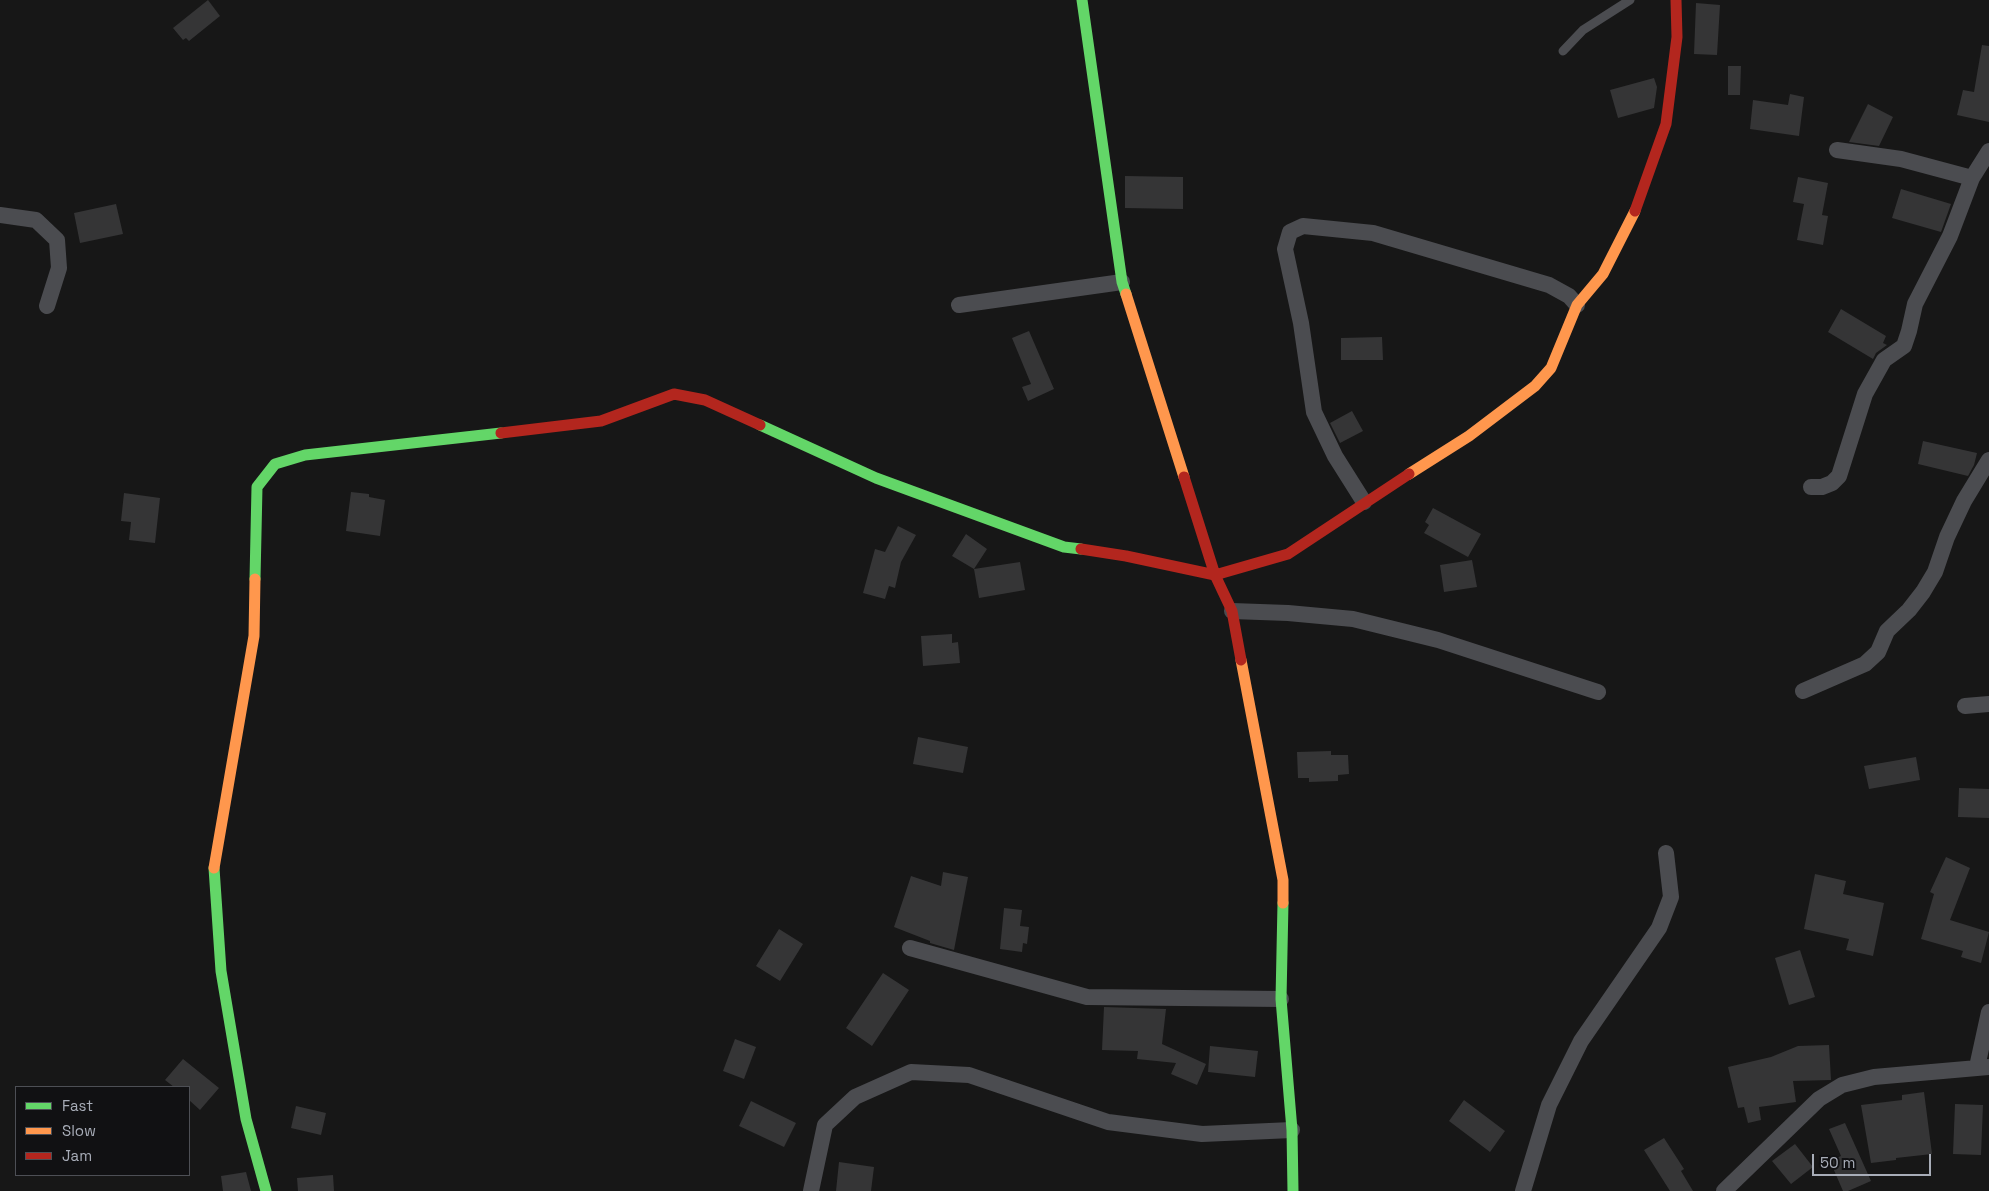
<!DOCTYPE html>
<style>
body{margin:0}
#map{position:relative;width:1989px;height:1191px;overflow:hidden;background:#171717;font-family:"Space Grotesk",sans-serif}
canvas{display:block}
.legend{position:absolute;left:15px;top:1086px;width:175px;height:90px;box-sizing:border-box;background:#111113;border:1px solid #4d4f55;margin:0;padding:6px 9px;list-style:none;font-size:15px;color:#a8adb8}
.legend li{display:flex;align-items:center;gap:10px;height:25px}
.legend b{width:25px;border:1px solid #4d4f55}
.scale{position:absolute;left:1812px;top:1154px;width:119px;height:22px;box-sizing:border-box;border:2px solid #a8adb8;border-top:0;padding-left:6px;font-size:15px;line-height:18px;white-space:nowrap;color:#a8adb8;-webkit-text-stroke:4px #111113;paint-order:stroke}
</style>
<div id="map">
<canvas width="1989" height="1191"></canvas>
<ul class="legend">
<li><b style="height:6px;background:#63d668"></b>Fast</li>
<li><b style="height:6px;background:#ff974d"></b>Slow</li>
<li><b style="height:6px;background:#b3261e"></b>Jam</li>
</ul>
<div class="scale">50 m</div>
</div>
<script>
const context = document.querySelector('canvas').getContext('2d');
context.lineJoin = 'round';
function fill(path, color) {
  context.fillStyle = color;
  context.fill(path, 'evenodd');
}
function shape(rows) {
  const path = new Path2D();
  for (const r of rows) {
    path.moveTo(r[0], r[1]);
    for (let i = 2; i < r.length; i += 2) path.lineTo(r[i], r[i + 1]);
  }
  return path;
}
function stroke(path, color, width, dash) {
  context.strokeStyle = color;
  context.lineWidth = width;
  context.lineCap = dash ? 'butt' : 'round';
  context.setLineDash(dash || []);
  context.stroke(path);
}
const building = shape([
 [208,0,220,16,189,41,186,38,183,40,173,28],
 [1696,3,1720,5,1717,55,1694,54],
 [1982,45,1989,46,1989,122,1957,115,1963,90,1974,92],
 [1728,66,1741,66,1740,95,1728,95],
 [1654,78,1657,87,1654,108,1618,118,1610,90],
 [1790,94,1804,97,1799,136,1750,129,1753,100,1788,105],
 [1868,104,1893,117,1879,146,1849,142],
 [1125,176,1183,177,1183,209,1125,208],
 [1798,177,1828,183,1822,215,1828,216,1823,245,1797,240,1804,204,1793,202],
 [1901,189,1951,204,1941,232,1892,218],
 [116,204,123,234,80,243,74,213],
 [1841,309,1886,336,1883,343,1887,345,1876,353,1873,359,1828,332],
 [1029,331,1054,389,1028,401,1022,387,1031,384,1012,338],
 [1382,337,1383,360,1341,360,1341,338],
 [1352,411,1363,431,1340,443,1330,423],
 [1923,441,1977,453,1974,465,1968,476,1918,464],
 [351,492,369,494,369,497,385,500,380,536,346,531],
 [124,493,160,498,155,543,129,540,131,522,121,521],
 [1433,508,1481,534,1468,557,1424,533,1429,525,1425,522],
 [898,526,916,535,901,562,895,588,889,586,885,599,863,593,875,549,885,552],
 [966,534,987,549,974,569,1020,562,1025,590,979,598,974,569,952,556],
 [1472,560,1477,587,1444,592,1440,565],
 [952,634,952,643,958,642,960,663,923,666,921,636],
 [918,737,968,747,963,773,913,764],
 [1331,751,1331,755,1348,755,1349,774,1338,775,1338,781,1309,782,1309,778,1298,778,1297,752],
 [1916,757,1920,780,1869,789,1864,766],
 [1959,788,1989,789,1989,818,1958,817],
 [1946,857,1970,868,1950,920,1989,932,1981,963,1961,957,1963,951,1921,939,1934,894,1930,892],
 [943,872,968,877,954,950,930,943,930,941,894,927,911,876,941,886],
 [1815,874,1846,881,1843,894,1884,903,1873,956,1846,950,1849,939,1804,929],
 [1004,908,1022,910,1020,926,1029,927,1027,944,1023,943,1022,952,1000,949],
 [779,929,803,944,780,981,756,966],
 [1800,950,1815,997,1789,1005,1775,958],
 [883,973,909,990,872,1046,846,1028],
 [1104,1007,1166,1009,1162,1044,1206,1064,1197,1085,1171,1074,1176,1063,1137,1059,1138,1051,1102,1050],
 [735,1039,756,1047,744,1079,723,1071],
 [1829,1045,1831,1080,1793,1081,1796,1102,1759,1107,1761,1120,1748,1123,1744,1107,1738,1108,1728,1067,1771,1057,1798,1046],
 [1210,1046,1258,1051,1255,1077,1208,1072],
 [183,1059,219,1088,200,1110,189,1100,189,1087,174,1087,165,1080],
 [1924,1092,1932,1154,1896,1158,1896,1160,1871,1163,1861,1105,1902,1100,1902,1095],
 [1464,1100,1505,1131,1490,1152,1449,1121],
 [751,1101,796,1123,784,1147,739,1126],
 [1955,1104,1983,1105,1981,1155,1953,1154],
 [296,1106,326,1113,321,1135,291,1128],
 [1845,1123,1871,1181,1848,1191,1843,1191,1830,1161,1841,1156,1829,1129],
 [1664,1138,1684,1169,1681,1171,1693,1191,1670,1191,1644,1150],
 [1795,1144,1813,1167,1791,1184,1772,1161],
 [839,1162,874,1167,871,1191,836,1191],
 [246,1172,251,1191,223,1191,221,1176],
 [333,1175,334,1191,298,1191,297,1178]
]);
const lane = shape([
 [1563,51,1583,30,1630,0]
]);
const street = shape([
 [1837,150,1901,159,1972,178],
 [0,215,36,220,57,240,59,268,47,306],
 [959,305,1122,282],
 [1811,487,1822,487,1832,483,1839,476,1865,394,1884,360,1904,346,1909,331,1915,304,1950,236,1972,178,1989,151],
 [1364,502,1335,456,1314,412,1301,323,1285,249,1290,232,1303,226,1373,233,1549,285,1569,296,1577,305],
 [1232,611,1288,613,1353,619,1438,640,1598,692],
 [1803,691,1865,664,1878,652,1887,631,1909,610,1923,592,1935,572,1947,537,1964,501,1989,460],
 [1965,706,1989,704],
 [910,948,1087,997,1281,999],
 [1977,1067,1989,1012],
 [811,1191,825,1125,855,1097,911,1072,969,1075,1108,1122,1202,1134,1292,1130],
 [1523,1191,1549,1105,1581,1041,1659,928,1671,897,1666,853],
 [1724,1191,1819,1099,1842,1085,1874,1077,1989,1067]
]);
const fast = shape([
 [1082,0,1122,282,1126,294],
 [760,425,876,478,1064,547,1081,549],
 [255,579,257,487,275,464,305,455,501,433],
 [214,868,221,971,246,1119,266,1191],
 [1283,903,1281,999,1292,1130,1293,1191]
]);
const slow = shape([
 [1126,294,1184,477],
 [1409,474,1469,436,1535,386,1551,368,1577,305,1603,274,1635,211],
 [1241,660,1283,880,1283,903],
 [214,868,254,636,255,579]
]);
const jam = shape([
 [1635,211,1666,124,1677,37,1676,0],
 [501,433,601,421,674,394,705,400,760,425],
 [1184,477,1215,575,1232,611,1241,660],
 [1081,549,1126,556,1215,575,1288,554,1409,474]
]);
fill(building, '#353536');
stroke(lane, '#4b4c50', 9);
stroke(street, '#4b4c50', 16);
stroke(fast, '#63d668', 11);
stroke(slow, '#ff974d', 11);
stroke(jam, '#b3261e', 11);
</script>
